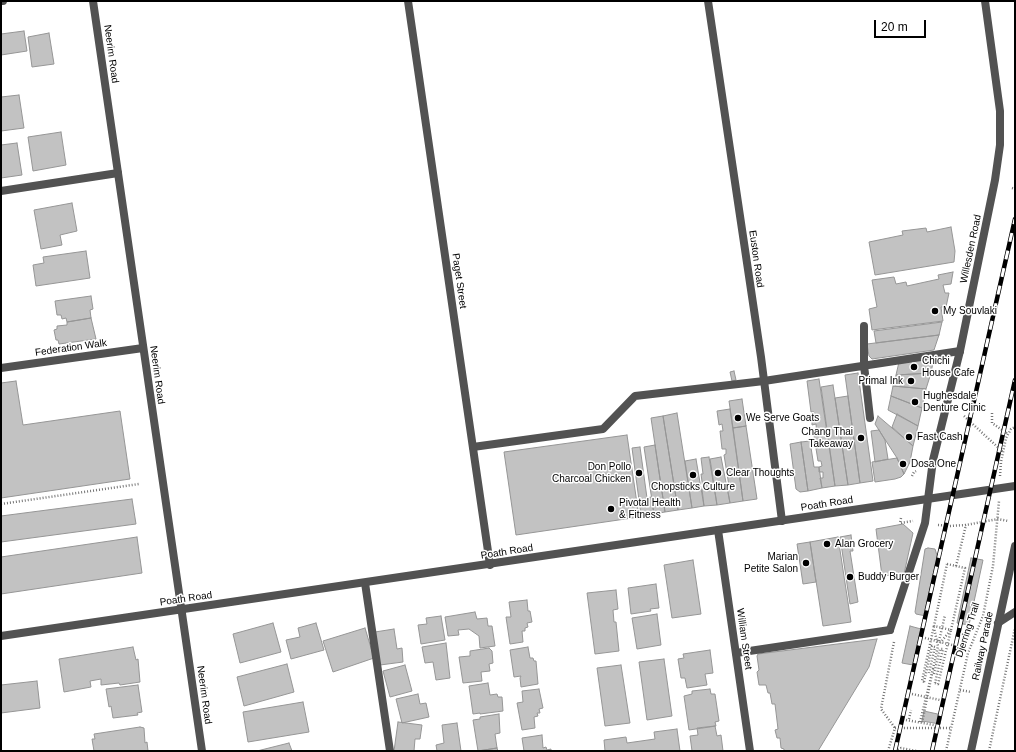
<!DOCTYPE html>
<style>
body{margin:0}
#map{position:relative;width:1016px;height:752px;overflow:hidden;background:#fff;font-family:Helvetica,sans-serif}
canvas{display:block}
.frame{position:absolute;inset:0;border:2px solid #000;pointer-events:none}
.scale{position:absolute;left:874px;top:20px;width:52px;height:18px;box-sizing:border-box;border:2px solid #000;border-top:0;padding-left:5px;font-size:12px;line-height:14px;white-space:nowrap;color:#000;-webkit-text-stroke:3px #fff;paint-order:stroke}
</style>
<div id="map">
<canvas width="1016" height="752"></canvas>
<div class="frame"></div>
<div class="scale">20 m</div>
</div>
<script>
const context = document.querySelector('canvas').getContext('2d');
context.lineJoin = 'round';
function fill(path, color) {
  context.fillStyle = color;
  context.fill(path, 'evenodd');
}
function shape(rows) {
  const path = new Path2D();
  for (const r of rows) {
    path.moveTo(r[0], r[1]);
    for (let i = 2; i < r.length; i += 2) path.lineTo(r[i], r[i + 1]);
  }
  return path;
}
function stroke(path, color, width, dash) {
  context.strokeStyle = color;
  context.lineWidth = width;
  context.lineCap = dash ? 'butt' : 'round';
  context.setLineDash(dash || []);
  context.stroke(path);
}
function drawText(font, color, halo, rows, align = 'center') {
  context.font = font + ' Helvetica,sans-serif';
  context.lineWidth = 3;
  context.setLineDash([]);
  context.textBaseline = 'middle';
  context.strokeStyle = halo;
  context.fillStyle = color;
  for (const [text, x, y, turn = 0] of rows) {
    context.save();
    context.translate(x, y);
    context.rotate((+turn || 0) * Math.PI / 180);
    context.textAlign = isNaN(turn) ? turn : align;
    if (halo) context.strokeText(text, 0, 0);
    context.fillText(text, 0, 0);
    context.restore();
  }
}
const building = shape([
 [24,31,27,51,1,55,1,34,24,31],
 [49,33,54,64,32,67,28,37,49,33],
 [19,95,24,128,1,131,1,97,19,95],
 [61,132,66,165,33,171,28,137,61,132],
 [17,143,22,175,1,178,1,145,17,143],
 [72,203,77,231,60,235,62,245,41,249,34,210,72,203],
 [951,227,955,251,954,262,875,275,869,242,903,235,902,231,926,228,927,232,951,227],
 [86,251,90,278,36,286,33,265,44,263,43,257,86,251],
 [953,272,951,284,943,285,945,293,949,293,946,307,941,307,943,321,872,330,869,309,877,307,872,280,894,277,896,284,906,282,907,286,939,279,938,275,953,272],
 [91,296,93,309,90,310,91,318,67,322,66,318,62,319,61,315,57,315,55,301,91,296],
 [91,318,96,339,59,344,58,340,56,340,54,330,57,329,57,326,67,325,67,322,91,318],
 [942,322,939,335,876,343,874,331,942,322],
 [939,335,934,350,872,359,869,356,867,344,939,335],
 [934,357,931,373,896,375,899,362,934,357],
 [734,371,736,380,732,381,730,372,734,371],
 [858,373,873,481,860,483,845,375,858,373],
 [931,373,926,389,893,386,896,375,931,373],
 [819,379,835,486,822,488,820,478,823,478,823,472,819,472,819,467,822,466,821,461,818,461,814,436,817,436,816,424,812,425,812,419,815,419,814,412,811,412,807,381,819,379],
 [16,381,23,425,120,411,130,479,1,498,1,383,16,381],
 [833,385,848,485,835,486,821,387,833,385],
 [893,386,926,389,922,408,891,396,893,386],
 [848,396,860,483,848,485,835,398,848,396],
 [891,396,922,408,918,426,888,410,891,396],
 [742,399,746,426,733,428,729,401,742,399],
 [730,409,743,501,730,503,727,486,729,486,724,455,726,454,726,449,722,449,720,431,723,431,722,424,719,425,717,411,730,409],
 [677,413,692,508,678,510,663,416,677,413],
 [897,414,918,426,913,446,892,427,897,414],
 [663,416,678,510,665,512,651,418,663,416],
 [878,416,913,446,910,462,904,474,897,458,875,424,878,416],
 [746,426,757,499,743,501,733,428,746,426],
 [879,430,885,440,888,459,875,462,871,431,879,430],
 [627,435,639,517,516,535,504,452,627,435],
 [810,441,814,467,819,467,822,488,808,491,801,442,810,441],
 [801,442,808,491,800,492,796,489,790,444,801,442],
 [655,445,665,512,654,514,644,447,655,445],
 [640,447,647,498,651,497,654,514,641,515,632,448,640,447],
 [709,457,717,505,704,506,702,489,703,489,701,474,703,474,701,458,709,457],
 [721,457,730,503,717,505,710,459,721,457],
 [897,458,904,474,901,477,895,479,875,482,872,462,897,458],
 [696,459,704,506,692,508,685,461,696,459],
 [132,499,136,524,1,542,1,516,132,499],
 [903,524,913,533,904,574,882,576,876,529,903,524],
 [851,535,853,551,850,551,858,602,850,604,840,537,851,535],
 [137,537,142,573,1,594,1,557,137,537],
 [838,537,851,622,823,626,810,542,838,537],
 [810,542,816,582,803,584,797,544,810,542],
 [928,548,935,549,939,562,927,615,926,616,916,614,915,612,925,549,928,548],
 [971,558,983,560,969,625,957,623,971,558],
 [693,560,701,614,672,618,664,565,693,560],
 [656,584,659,608,650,609,651,611,631,614,628,588,656,584],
 [616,590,618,609,613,610,614,622,616,622,619,651,595,654,587,593,616,590],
 [527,600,528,611,530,611,532,622,527,623,528,627,525,628,525,631,522,631,523,642,510,644,506,617,511,617,509,602,527,600],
 [475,612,477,619,487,618,488,626,492,626,495,646,480,648,479,636,469,629,458,630,459,635,448,636,445,617,475,612],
 [657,614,661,645,637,649,632,618,657,614],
 [441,616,445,640,421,644,418,625,427,624,426,618,441,616],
 [273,623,281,652,240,663,233,634,273,623],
 [316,623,324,650,291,659,286,640,300,637,298,628,316,623],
 [910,626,921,629,913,665,902,663,910,626],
 [365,628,374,658,333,672,323,641,365,628],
 [394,629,397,649,402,648,403,662,380,665,375,632,394,629],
 [877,639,869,667,818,751,784,751,784,749,781,748,780,738,777,738,775,730,778,729,775,704,772,704,770,693,768,693,766,685,759,685,757,672,759,670,757,656,758,654,877,639],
 [446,643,450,678,436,680,433,662,425,663,422,647,446,643],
 [133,647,136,660,138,659,140,682,120,685,119,683,101,685,101,679,90,681,91,687,64,692,59,659,133,647],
 [528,647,530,658,533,658,534,661,536,661,538,684,521,687,520,678,521,676,514,677,510,650,528,647],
 [489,648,492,651,493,663,489,664,490,671,481,672,482,681,463,683,459,657,470,656,470,651,489,648],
 [710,650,713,673,705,674,707,685,687,688,685,678,681,678,678,659,684,658,683,654,710,650],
 [664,659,672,716,647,720,639,662,664,659],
 [287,664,294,692,244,706,237,677,287,664],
 [405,665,412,691,390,697,383,671,405,665],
 [621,665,630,723,605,726,597,668,621,665],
 [37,681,40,708,1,713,1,685,37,681],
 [488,683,490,695,497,694,498,697,502,697,503,711,480,714,480,713,473,714,469,686,488,683],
 [138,685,142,712,137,713,138,715,113,718,111,706,109,707,106,689,138,685],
 [539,689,543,708,539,709,540,713,537,713,538,716,534,717,535,728,522,730,517,703,523,702,522,691,539,689],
 [710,689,711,694,715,694,719,721,715,722,716,726,689,730,684,696,692,694,692,691,710,689],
 [418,694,420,704,426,703,429,717,402,723,396,699,418,694],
 [303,702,309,732,248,742,243,712,303,702],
 [924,711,942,715,940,724,922,721,924,711],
 [499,714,500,733,495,734,497,748,478,751,473,720,480,719,480,717,499,714],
 [398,722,422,725,420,739,415,739,414,751,394,751,398,722],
 [457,723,461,751,437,751,436,745,444,743,442,725,457,723],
 [715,726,717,736,721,735,723,751,692,751,690,736,698,735,697,728,715,726],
 [140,727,144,728,145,743,147,742,148,751,94,751,92,739,95,739,94,734,140,727],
 [677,729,680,751,605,751,604,740,626,737,627,743,655,739,654,732,677,729],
 [542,735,543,748,546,747,547,750,551,749,551,751,524,751,522,738,542,735],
 [289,743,292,751,257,751,289,743],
 [497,748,498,751,477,751,478,751,497,748]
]);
const path = shape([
 [1012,188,1015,189],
 [992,413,992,423,1008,434],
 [964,416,1003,452],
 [912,476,914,472,916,471],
 [1000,476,1001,462,1006,438,1011,429,1015,427],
 [1,504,139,484],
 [901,518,900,523,913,521],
 [938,525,949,526,966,525,998,519,1008,521],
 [947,564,965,568,951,630,934,626,947,564],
 [956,566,966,525],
 [925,638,952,645],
 [939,641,945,615],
 [894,642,881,709,895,728],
 [940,643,950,631],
 [933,669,938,646,934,628],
 [934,674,940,649,943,649,935,683],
 [924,682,932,646,935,647,929,673],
 [924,682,922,681,934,626],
 [935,683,938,684,951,630],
 [960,690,971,692],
 [912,694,940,700],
 [909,719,911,710],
 [906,720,934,725],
 [920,722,933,669,922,723],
 [888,751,895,728,951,728],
 [895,751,901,748,916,751],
 [946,751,968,653,983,616,993,566,999,501],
 [989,751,1015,628]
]);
const service = shape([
 [864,326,864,365,870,418],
 [473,447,603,429,635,396,764,381,960,351],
 [365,583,390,751],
 [998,623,1015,612],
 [736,653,890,630]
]);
const minor = shape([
 [1,1,3,1],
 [408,1,490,565],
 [708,1,761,357,782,521],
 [1,191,118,173],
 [1,368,143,348],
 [718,530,750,751],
 [890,630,925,523,933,460,960,351,995,180,1000,145,1000,111,985,1],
 [971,751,1015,546]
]);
const tertiary = shape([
 [93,1,202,751],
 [1,636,1015,486]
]);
const rail = shape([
 [895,751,1015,219],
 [932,751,1015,380]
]);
const markers = [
 [935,311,4,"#000"],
 [914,367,4,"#000"],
 [911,381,4,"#000"],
 [915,402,4,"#000"],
 [738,418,4,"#000"],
 [909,437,4,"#000"],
 [861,438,4,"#000"],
 [903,464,4,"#000"],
 [639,473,4,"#000"],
 [718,473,4,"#000"],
 [693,475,4,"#000"],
 [611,509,4,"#000"],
 [827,544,4,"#000"],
 [806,563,4,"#000"],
 [850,577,4,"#000"]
];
const streetNames = [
 ["Neerim Road",111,54,82],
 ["Willesden Road",971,249,-78],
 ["Euston Road",756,259,82],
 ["Paget Street",459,281,82],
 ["Federation Walk",71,348,-8],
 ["Neerim Road",157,375,82],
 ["Poath Road",827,504,-9],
 ["Poath Road",507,552,-9],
 ["Poath Road",186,599,-8],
 ["Djerring Trail",968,630,-72],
 ["William Street",744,639,82],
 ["Railway Parade",983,646,-78],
 ["Neerim Road",204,695,82]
];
const poiNames = [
 ["My Souvlaki",943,311],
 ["Chichi",922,361],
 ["House Cafe",922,373],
 ["Primal Ink",903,381,"right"],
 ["Hughesdale",923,396],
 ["Denture Clinic",923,408],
 ["We Serve Goats",746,418],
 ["Chang Thai",853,432,"right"],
 ["Takeaway",853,444,"right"],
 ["Fast Cash",917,437],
 ["Dosa One",911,464],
 ["Don Pollo",631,467,"right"],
 ["Charcoal Chicken",631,479,"right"],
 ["Clear Thoughts",726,473],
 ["Chopsticks Culture",693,487,"center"],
 ["Pivotal Health",619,503],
 ["& Fitness",619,515],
 ["Alan Grocery",835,544],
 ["Marian",798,557,"right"],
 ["Petite Salon",798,569,"right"],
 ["Buddy Burger",858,577]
];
fill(building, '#c2c2c2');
stroke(building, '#969696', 1);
stroke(path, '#747474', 2.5, [1, 2]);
stroke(service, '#525252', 8);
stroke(minor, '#525252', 8);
stroke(tertiary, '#525252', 8);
stroke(rail, '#000', 4.5);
stroke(rail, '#fff', 3, [9]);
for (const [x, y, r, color] of markers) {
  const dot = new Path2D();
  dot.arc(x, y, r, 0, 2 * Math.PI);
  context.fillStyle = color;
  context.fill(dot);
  stroke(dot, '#fff', 1.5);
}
drawText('10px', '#000', '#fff', streetNames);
drawText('10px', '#000', '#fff', poiNames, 'left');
</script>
